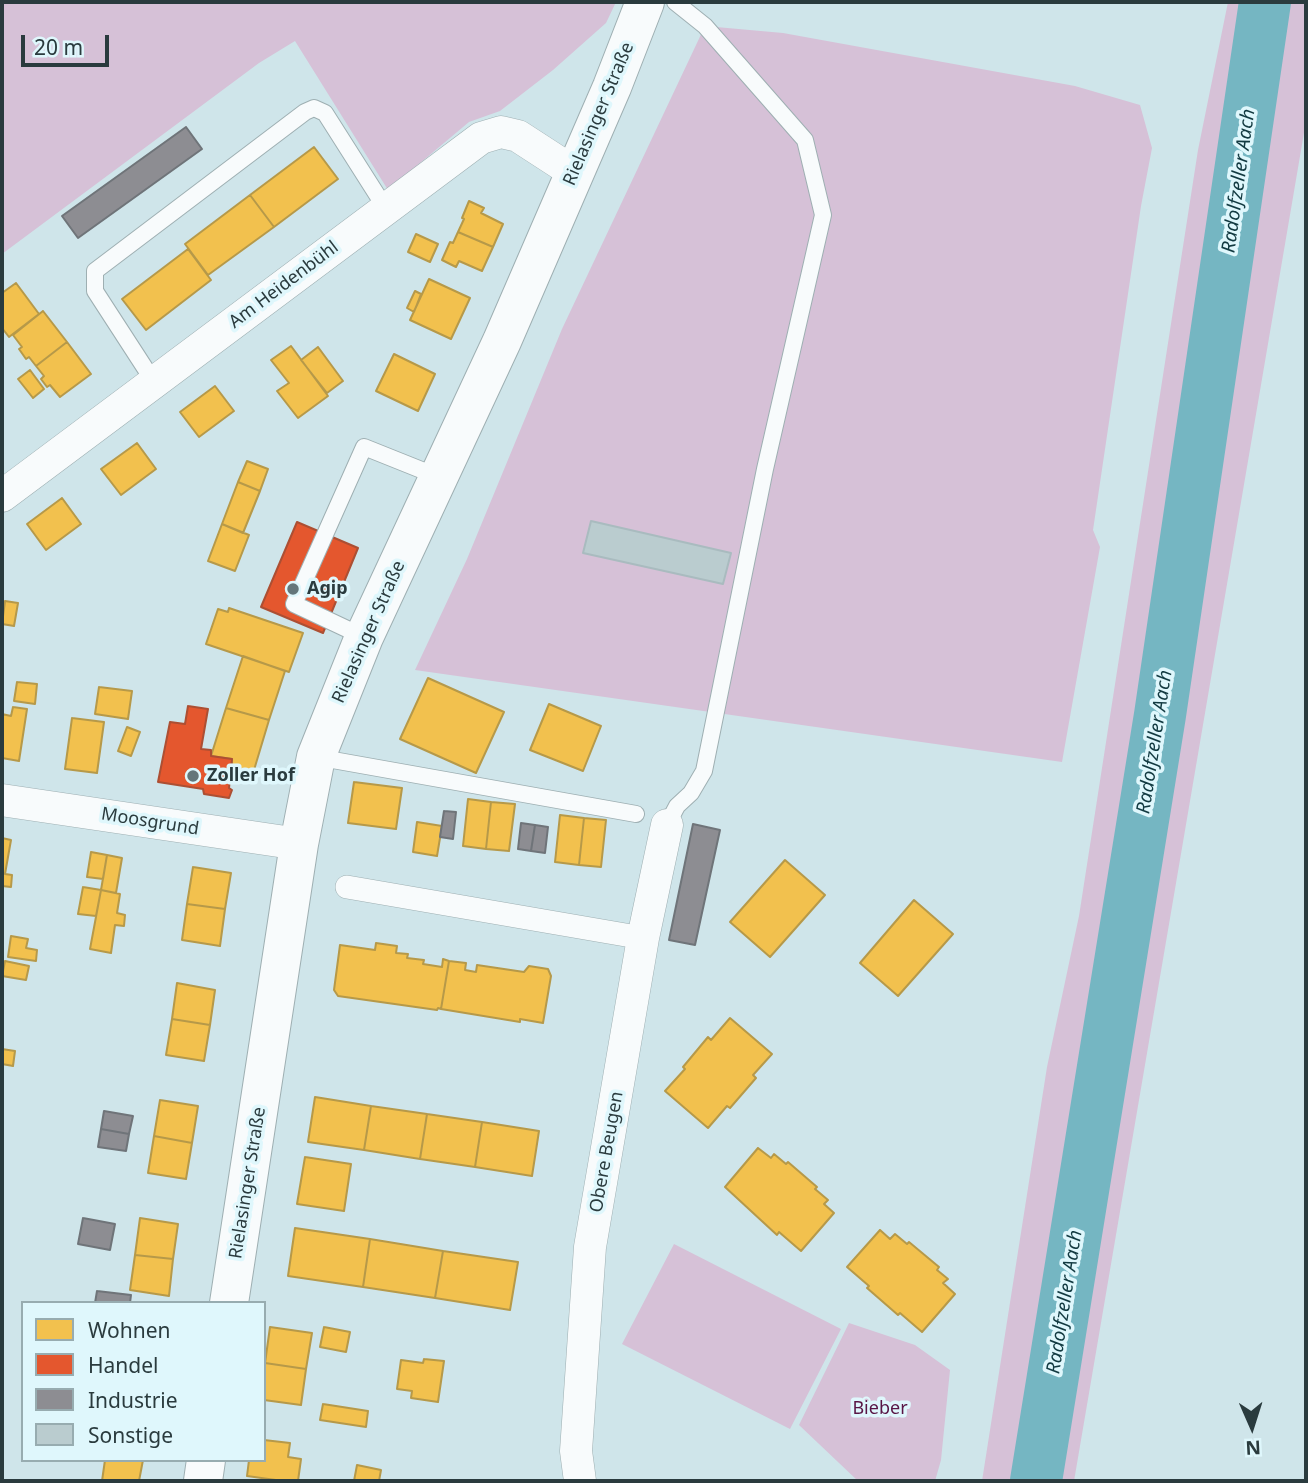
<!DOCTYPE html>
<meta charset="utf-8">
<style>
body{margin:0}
#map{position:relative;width:1308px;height:1483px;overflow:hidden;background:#cfe5ea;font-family:"Noto Sans",sans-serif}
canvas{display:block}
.frame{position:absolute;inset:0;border:4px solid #2a3b3e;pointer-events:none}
.legend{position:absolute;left:21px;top:1301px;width:245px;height:161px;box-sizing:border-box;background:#dff7fc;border:2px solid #97acb0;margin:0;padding:9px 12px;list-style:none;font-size:21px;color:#2a3b3e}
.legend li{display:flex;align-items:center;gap:14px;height:35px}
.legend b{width:35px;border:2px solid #97acb0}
.north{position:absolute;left:1217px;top:1392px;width:70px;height:70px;-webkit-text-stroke:5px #dff7fc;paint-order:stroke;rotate:177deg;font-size:19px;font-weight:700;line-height:28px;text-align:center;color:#2a3b3e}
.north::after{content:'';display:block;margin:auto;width:24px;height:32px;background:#2a3b3e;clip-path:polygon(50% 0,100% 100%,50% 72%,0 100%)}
.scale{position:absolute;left:21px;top:35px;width:88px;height:32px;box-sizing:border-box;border:4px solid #2a3b3e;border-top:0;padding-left:9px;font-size:21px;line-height:24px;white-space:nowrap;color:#2a3b3e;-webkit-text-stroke:5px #dff7fc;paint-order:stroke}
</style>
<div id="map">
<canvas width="1308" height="1483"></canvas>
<div class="frame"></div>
<ul class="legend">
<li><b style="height:19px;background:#f2c14e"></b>Wohnen</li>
<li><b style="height:19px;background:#e4572e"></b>Handel</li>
<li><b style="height:19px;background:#8d8d92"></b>Industrie</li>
<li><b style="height:19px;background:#bacccf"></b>Sonstige</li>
</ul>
<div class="north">N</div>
<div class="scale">20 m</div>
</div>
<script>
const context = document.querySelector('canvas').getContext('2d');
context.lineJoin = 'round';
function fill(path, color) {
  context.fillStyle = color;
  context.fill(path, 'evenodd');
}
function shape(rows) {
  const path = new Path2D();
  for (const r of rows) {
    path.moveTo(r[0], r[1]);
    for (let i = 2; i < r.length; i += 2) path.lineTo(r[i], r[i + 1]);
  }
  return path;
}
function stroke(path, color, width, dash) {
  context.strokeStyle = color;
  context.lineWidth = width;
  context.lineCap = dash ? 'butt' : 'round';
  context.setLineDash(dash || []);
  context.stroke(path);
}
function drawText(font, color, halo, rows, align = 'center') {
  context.font = font + ' "Noto Sans",sans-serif';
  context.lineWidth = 7;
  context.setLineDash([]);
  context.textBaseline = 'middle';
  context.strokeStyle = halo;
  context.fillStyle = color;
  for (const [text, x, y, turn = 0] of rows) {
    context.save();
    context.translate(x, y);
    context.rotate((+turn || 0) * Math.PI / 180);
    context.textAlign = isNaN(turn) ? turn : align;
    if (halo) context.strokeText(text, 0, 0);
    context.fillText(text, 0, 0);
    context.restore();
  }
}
const green = shape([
 [2,2,616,2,606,23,553,70,500,111,469,122,388,190,295,41,259,63,2,254],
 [1228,2,1306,2,1306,121,1074,1481,982,1481,1047,1067,1079,916,1198,150],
 [705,26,783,33,1075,86,1140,105,1152,148,1141,206,1093,530,1100,547,1062,762,415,670,467,559,562,329],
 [674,1244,841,1329,790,1429,622,1344],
 [849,1323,915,1345,950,1370,941,1460,935,1481,858,1481,799,1425]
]);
const homes = shape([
 [314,147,338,179,274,227,250,195,314,147],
 [250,195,274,227,208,275,185,244,250,195],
 [469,201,484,208,481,213,503,224,493,247,458,232,464,219,462,218,469,201],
 [458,232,493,247,482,271,459,261,456,267,442,260,450,242,453,243,458,232],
 [416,234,438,244,430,262,408,252,416,234],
 [188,249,211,280,146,330,122,299,188,249],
 [429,279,470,298,451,339,410,320,429,279],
 [16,283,39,314,9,337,2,328,2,293,16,283],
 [415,291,421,294,414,312,407,308,415,291],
 [43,311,67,342,36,366,29,357,26,359,19,349,22,347,13,335,43,311],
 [67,342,91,374,60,397,50,385,47,387,41,379,44,376,36,366,67,342],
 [291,346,328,396,298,418,277,391,289,383,271,360,291,346],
 [318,347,343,381,327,393,301,360,318,347],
 [394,354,435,374,418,411,376,391,394,354],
 [30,370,44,389,33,398,18,379,30,370],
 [215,386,234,411,199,437,180,412,215,386],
 [137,443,156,469,121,495,101,469,137,443],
 [247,461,268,469,260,491,238,482,247,461],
 [238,482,260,491,243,533,222,524,238,482],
 [62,498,81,524,46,550,27,524,62,498],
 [222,524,249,535,235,571,208,561,222,524],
 [5,601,18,603,14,626,2,624,5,601],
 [229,608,303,633,289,672,206,644,218,609,228,612,229,608],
 [243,656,285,671,269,720,226,708,243,656],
 [428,678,504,712,476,773,400,739,428,678],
 [17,682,37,684,35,704,14,701,17,682],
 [99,687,132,691,128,719,95,714,99,687],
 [549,704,601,726,583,771,530,750,549,704],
 [13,707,27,709,19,761,2,758,2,714,11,716,13,707],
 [226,708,269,720,254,770,232,769,232,759,211,756,226,708],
 [72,718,104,722,97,773,65,769,72,718],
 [127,727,140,732,131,756,118,751,127,727],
 [354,782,402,788,396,829,348,823,354,782],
 [468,799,491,802,486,849,463,846,468,799],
 [491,802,515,804,509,851,486,849,491,802],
 [560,815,584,818,579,865,555,862,560,815],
 [584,818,606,820,601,867,579,865,584,818],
 [417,822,442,826,437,856,413,852,417,822],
 [2,838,11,840,5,874,12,875,11,887,2,886,2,838],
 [91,852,107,855,103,879,87,877,91,852],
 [107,855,122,858,116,893,101,890,107,855],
 [785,860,825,895,770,957,730,922,785,860],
 [193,867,231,873,225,909,187,904,193,867],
 [83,887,101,890,96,916,78,914,83,887],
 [101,890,120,894,117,913,125,915,124,926,115,925,111,953,90,949,101,890],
 [914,900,953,934,898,996,860,963,914,900],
 [187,904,225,909,220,946,182,940,187,904],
 [11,936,28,939,26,948,37,950,36,961,8,957,11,936],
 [376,943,397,946,396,953,408,954,407,958,424,960,423,964,442,967,443,959,449,961,441,1009,438,1008,437,1010,338,996,334,990,340,945,375,950,376,943],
 [5,961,29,966,26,980,2,976,5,961],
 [449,961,466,963,465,970,476,972,477,965,524,972,529,966,548,969,551,976,543,1023,520,1019,520,1022,441,1009,449,961],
 [177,983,215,990,210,1025,172,1019,177,983],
 [730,1018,772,1054,753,1075,756,1078,730,1108,727,1106,708,1128,665,1091,685,1069,683,1067,708,1037,711,1040,730,1018],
 [172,1019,210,1025,204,1061,166,1055,172,1019],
 [2,1049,15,1051,13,1066,2,1064,2,1049],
 [315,1097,371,1106,364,1150,308,1142,315,1097],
 [160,1100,198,1106,192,1143,154,1136,160,1100],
 [371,1106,427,1114,420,1159,364,1150,371,1106],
 [427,1114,482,1122,475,1167,420,1159,427,1114],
 [482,1122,539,1131,532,1176,475,1167,482,1122],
 [154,1136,192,1143,186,1179,148,1173,154,1136],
 [758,1148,771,1158,774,1154,786,1164,788,1162,817,1187,815,1189,828,1200,824,1204,834,1213,801,1251,779,1232,777,1235,725,1187,758,1148],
 [305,1157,351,1164,344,1211,297,1204,305,1157],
 [140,1218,178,1224,173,1259,135,1255,140,1218],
 [295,1228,370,1239,363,1287,288,1276,295,1228],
 [880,1230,890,1239,895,1234,907,1244,909,1242,939,1267,937,1270,948,1279,943,1283,955,1294,922,1332,900,1313,898,1315,867,1288,869,1286,847,1267,880,1230],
 [370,1239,443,1251,435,1298,363,1287,370,1239],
 [443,1251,518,1262,510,1310,435,1298,443,1251],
 [135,1255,173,1259,169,1296,130,1290,135,1255],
 [270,1327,312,1333,306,1369,265,1363,270,1327],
 [324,1327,350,1332,346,1352,320,1347,324,1327],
 [424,1359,444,1361,438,1402,411,1398,412,1391,397,1389,401,1360,423,1363,424,1359],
 [265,1363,306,1369,301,1405,264,1400,265,1363],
 [323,1404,368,1411,366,1427,320,1420,323,1404],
 [264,1440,290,1443,288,1457,301,1459,298,1481,283,1481,247,1476,249,1460,264,1460,264,1440],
 [105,1460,143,1460,139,1481,102,1481,105,1460],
 [357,1465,381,1470,379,1481,354,1481,357,1465]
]);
const shops = shape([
 [297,522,358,548,323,633,261,607,297,522],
 [188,706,208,709,201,749,211,750,211,756,232,759,229,788,232,790,229,798,204,794,203,789,158,782,170,722,185,724,188,706]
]);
const industry = shape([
 [186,127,202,149,78,238,62,216,186,127],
 [444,811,456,812,453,839,440,837,444,811],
 [521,823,535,825,531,851,518,849,521,823],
 [693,824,720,830,695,945,669,940,693,824],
 [535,825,548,827,545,853,531,851,535,825],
 [104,1111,133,1116,129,1134,101,1129,104,1111],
 [101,1129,129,1134,126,1151,98,1147,101,1129],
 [83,1218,115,1224,110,1250,78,1244,83,1218],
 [97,1291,131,1295,130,1303,95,1303,97,1291]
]);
const river = shape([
 [1036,1481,1160,715,1265,2]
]);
const building = shape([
 [591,521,731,553,723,584,583,553,591,521]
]);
const service = shape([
 [154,382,95,291,95,271,305,112,314,108,325,113,386,209],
 [364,637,294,604,364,447,439,477],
 [316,757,636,814],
 [667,825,677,806,691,793,704,771,765,469,823,215,805,140,705,26,675,2]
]);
const pedestrian = shape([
 [347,887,643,938]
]);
const minor = shape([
 [2,496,481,138,501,132,518,136,575,173],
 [2,800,299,844],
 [580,1481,576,1451,590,1247,643,938,667,825]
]);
const secondary = shape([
 [229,1303,299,844,316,757,364,637,502,341,612,87,645,2],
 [203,1481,206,1460]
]);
const markers = [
 [293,589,7,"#64767a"],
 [193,776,7,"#64767a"]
];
const streetNames = [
 ["Rielasinger Straße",599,114,-67],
 ["Am Heidenbühl",284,285,-37],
 ["Rielasinger Straße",369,632,-66],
 ["Moosgrund",150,822,9],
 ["Obere Beugen",607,1152,-80],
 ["Rielasinger Straße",248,1183,-81]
];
const poiNames = [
 ["Agip",307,589],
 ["Zoller Hof",207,776]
];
const parkNames = [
 ["Bieber",880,1409]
];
const waterNames = [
 ["Radolfzeller Aach",1239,181,-82],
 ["Radolfzeller Aach",1155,742,-81],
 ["Radolfzeller Aach",1065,1302,-81]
];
fill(green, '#d6c1d7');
fill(homes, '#f2c14e');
stroke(homes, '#b69949', 2);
fill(shops, '#e4572e');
stroke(shops, '#ac4f33', 2);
fill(industry, '#8d8d92');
stroke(industry, '#6f7479', 2);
stroke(river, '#75b6c2', 52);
fill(building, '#bacccf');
stroke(building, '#a9bbbf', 2);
stroke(service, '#9eafb2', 18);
stroke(pedestrian, '#9eafb2', 24);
stroke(minor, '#9eafb2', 33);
stroke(secondary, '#9eafb2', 40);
stroke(service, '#f8fbfc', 16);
stroke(pedestrian, '#f8fbfc', 23);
stroke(minor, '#f8fbfc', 32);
stroke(secondary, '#f8fbfc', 38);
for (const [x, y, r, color] of markers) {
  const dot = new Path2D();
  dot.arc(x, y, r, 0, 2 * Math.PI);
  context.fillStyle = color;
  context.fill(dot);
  stroke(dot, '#dff7fc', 2.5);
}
drawText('18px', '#2a3b3e', '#dff7fc', streetNames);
drawText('bold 18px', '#2a3b3e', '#dff7fc', poiNames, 'left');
drawText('18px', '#581545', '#dff7fc', parkNames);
drawText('italic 19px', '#123a41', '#dff7fc', waterNames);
</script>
